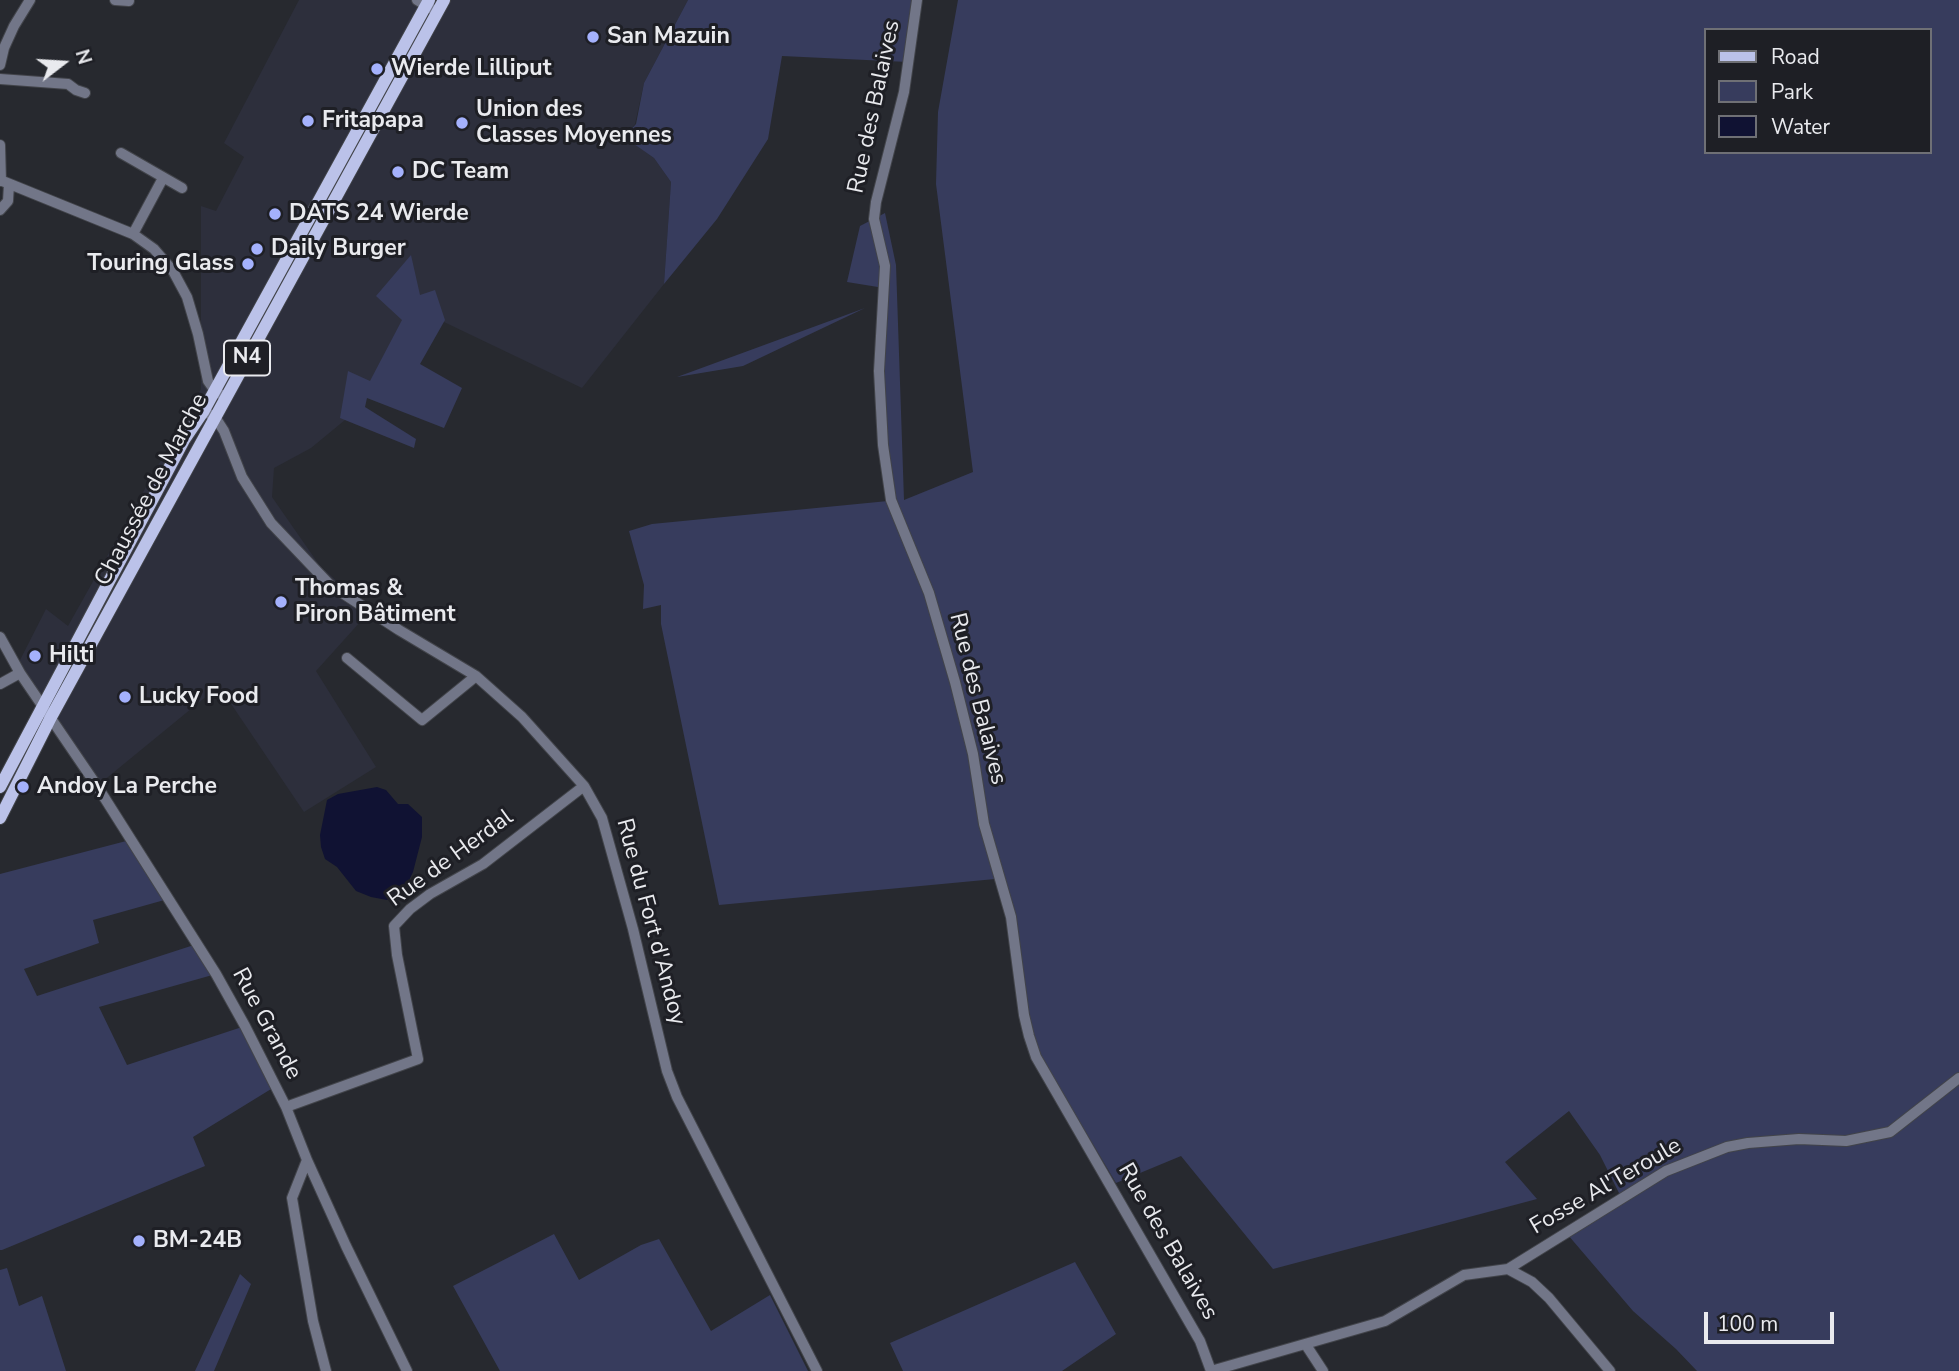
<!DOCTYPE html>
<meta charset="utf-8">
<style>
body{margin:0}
#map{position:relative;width:1959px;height:1371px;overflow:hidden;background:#27292f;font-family:"Nunito Sans",sans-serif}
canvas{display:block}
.legend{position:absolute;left:1704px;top:28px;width:228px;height:126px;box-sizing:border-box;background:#1e1f25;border:2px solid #6f7075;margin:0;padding:9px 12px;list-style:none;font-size:21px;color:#e9eaee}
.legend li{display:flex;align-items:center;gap:14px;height:35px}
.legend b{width:35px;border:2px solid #6f7075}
.north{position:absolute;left:28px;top:28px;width:70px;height:70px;-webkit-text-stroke:5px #1e1f25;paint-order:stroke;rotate:73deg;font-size:19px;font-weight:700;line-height:28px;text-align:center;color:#e9eaee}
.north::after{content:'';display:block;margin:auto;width:24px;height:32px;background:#e9eaee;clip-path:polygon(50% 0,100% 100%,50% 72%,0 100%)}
.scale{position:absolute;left:1704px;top:1312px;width:130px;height:32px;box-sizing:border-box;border:4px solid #e9eaee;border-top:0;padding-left:9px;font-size:21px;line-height:24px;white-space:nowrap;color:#e9eaee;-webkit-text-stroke:5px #1e1f25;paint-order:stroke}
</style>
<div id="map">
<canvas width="1959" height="1371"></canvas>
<ul class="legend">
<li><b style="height:9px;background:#bbc2e9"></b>Road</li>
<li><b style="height:19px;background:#373c5d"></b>Park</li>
<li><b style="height:19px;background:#101233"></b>Water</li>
</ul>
<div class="north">N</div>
<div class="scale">100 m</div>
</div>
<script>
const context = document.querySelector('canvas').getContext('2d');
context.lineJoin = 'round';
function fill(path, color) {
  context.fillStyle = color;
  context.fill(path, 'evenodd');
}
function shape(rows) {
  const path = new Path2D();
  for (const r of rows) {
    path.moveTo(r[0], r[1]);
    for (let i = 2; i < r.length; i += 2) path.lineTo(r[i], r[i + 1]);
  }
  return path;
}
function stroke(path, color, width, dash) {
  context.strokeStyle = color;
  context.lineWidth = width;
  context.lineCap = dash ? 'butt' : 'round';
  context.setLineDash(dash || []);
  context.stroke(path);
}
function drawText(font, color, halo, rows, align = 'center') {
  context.font = font + ' "Nunito Sans",sans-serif';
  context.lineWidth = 6;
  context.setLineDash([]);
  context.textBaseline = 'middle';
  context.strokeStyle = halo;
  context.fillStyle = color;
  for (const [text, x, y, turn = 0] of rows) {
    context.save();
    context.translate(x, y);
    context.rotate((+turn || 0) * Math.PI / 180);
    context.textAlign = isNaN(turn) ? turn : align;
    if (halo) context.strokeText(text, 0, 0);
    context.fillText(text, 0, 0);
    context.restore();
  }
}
const built = shape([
 [299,0,688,0,644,83,635,124,625,137,654,158,671,182,664,284,582,388,421,311,345,420,311,448,274,468,272,497,320,566,370,611,316,671,376,767,304,812,219,686,97,786,18,664,46,609,68,626,201,389,201,206,216,211,244,157,224,143]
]);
const green = shape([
 [688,0,917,0,908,62,782,56,768,139,717,219,664,284,671,182,654,158,624,137,636,124,644,83],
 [958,0,1959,0,1959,1371,1697,1371,1676,1349,1633,1311,1568,1235,1668,1175,1735,1141,1620,1195,1600,1155,1569,1111,1505,1162,1537,1199,1273,1269,1181,1156,1116,1183,1039,1054,1031,1035,960,692,891,500,883,445,884,288,847,282,860,226,885,213,896,265,904,500,973,472,936,184,938,112],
 [1705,30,1929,30,1929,152,1705,152],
 [411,255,420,295,435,290,445,320,420,364,462,388,444,428,367,398,365,407,416,439,414,448,340,418,348,371,370,381,402,320,376,296],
 [865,308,743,366,677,377],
 [888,501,926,594,952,682,995,879,719,905,661,624,661,605,643,609,644,585,629,531,652,524],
 [130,840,168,899,93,920,99,943,24,969,37,996,197,944,216,974,99,1007,127,1065,245,1026,276,1086,193,1137,205,1166,2,1250,0,1250,0,874],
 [554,1234,579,1280,641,1245,659,1239,711,1331,770,1295,808,1371,500,1371,453,1286],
 [1075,1262,1116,1334,1062,1371,903,1371,890,1343],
 [7,1268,19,1306,42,1296,66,1371,0,1371,0,1270],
 [240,1274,251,1284,214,1371,195,1371]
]);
const water = shape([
 [377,787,386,790,398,804,408,804,422,817,422,837,413,872,403,893,387,900,371,897,356,891,337,867,325,859,321,847,320,835,327,800,338,794]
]);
const minor = shape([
 [115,0,129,1],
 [417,0,437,12],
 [917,0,904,92,876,202,874,219,885,266,879,371,883,445,891,500,929,593,955,682,973,754,984,824,1011,917,1024,1015,1029,1036,1036,1057,1200,1341,1211,1371],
 [0,65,4,48,14,26,30,0],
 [0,79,68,84,76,90,85,93],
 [0,145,1,181],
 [121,153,182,188],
 [0,180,133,234,154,249,173,271,187,297,198,334,208,381,215,391,220,394],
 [0,210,8,201,9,184],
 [133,234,163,178],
 [209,414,215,417,224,431,242,477,271,523,330,585,399,630,476,676,522,717,584,786,602,818,633,929,667,1071,677,1097,817,1371],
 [0,637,20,673,97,786,216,974,245,1026,286,1107,307,1160,346,1246,407,1371],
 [347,658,422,720,476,676],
 [0,684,20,673],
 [286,1107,418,1059,397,955,394,926,410,909,430,894,483,864,584,786],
 [307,1160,292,1198,313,1321,326,1371],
 [1508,1269,1666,1171,1727,1147,1748,1143,1799,1139,1846,1141,1890,1132,1959,1078],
 [1306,1345,1323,1371],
 [1211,1371,1385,1321,1464,1275,1508,1269,1532,1282,1549,1298,1610,1371]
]);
const major = shape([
 [0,787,184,440,203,412,429,0],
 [0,818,51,717,444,0]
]);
const markers = [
 [593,37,7,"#a4b1fc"],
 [377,69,7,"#a4b1fc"],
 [308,121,7,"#a4b1fc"],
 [462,123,7,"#a4b1fc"],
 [398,172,7,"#a4b1fc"],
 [275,214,7,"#a4b1fc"],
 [257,249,7,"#a4b1fc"],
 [248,264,7,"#a4b1fc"],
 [281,602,7,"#a4b1fc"],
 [35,656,7,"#a4b1fc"],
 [125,697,7,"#a4b1fc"],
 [23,787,7,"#a4b1fc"],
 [139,1241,7,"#a4b1fc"]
];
const shields = [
 [247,358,46]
];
const shieldNames = [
 ["N4",247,358]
];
const poiNames = [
 ["San Mazuin",607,37],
 ["Wierde Lilliput",391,69],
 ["Union des",476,110],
 ["Classes Moyennes",476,136],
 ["Fritapapa",322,121],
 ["DC Team",412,172],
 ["DATS 24 Wierde",289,214],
 ["Daily Burger",271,249],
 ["Touring Glass",234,264,"right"],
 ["Thomas &",295,589],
 ["Piron Bâtiment",295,615],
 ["Hilti",49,656],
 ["Lucky Food",139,697],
 ["Andoy La Perche",37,787],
 ["BM-24B",153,1241]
];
const streetNames = [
 ["Rue des Balaives",875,107,-78],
 ["Chaussée de Marche",152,490,-62],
 ["Rue des Balaives",977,699,76],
 ["Rue de Herdal",451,859,-36],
 ["Rue du Fort d'Andoy",650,922,75],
 ["Rue Grande",266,1024,62],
 ["Fosse Al'Teroule",1606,1187,-30],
 ["Rue des Balaives",1167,1242,60]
];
fill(built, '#2d2f3c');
fill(green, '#373c5d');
fill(water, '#101233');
stroke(minor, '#42444a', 12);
stroke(major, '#42444a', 14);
stroke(minor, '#727688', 10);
stroke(major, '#bbc2e9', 12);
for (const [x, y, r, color] of markers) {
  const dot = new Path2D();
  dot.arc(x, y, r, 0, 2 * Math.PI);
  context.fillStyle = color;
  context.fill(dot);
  stroke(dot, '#1e1f25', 2.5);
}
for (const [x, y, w] of shields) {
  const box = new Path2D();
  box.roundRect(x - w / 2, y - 17.5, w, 35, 5);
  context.fillStyle = '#1e1f25';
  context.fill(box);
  stroke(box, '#e9eaee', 2);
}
drawText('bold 21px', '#e9eaee', null, shieldNames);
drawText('bold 23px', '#e9eaee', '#1e1f25', poiNames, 'left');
drawText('23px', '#e9eaee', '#1e1f25', streetNames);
</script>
